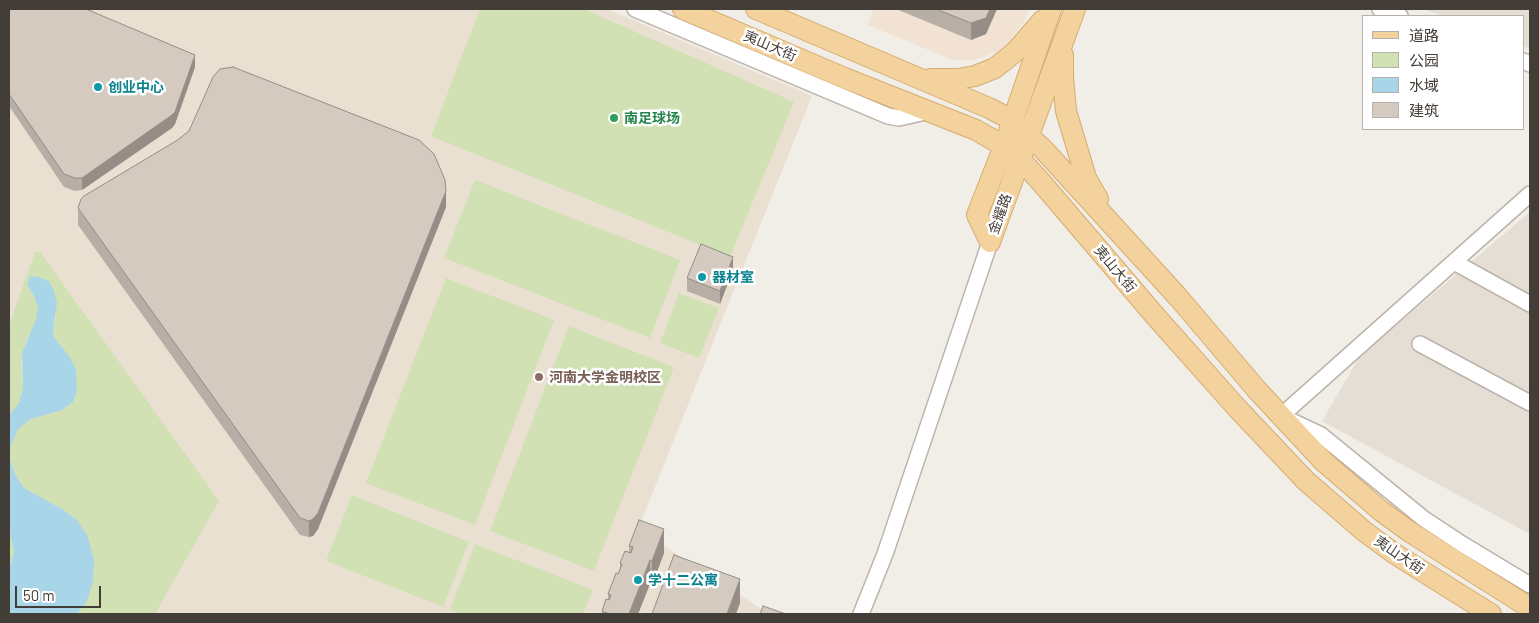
<!DOCTYPE html>
<meta charset="utf-8">
<style>
body{margin:0}
#map{position:relative;width:1539px;height:623px;overflow:hidden;background:#f1ede7;font-family:Barlow,"Noto Sans SC",sans-serif}
canvas{display:block}
.frame{position:absolute;inset:0;border:10px solid #433d37;pointer-events:none}
.legend{position:absolute;left:1362px;top:15px;width:162px;height:115px;box-sizing:border-box;background:#fff;border:1px solid #b4b1af;margin:0;padding:6px 9px;list-style:none;font-size:15px;color:#433d37}
.legend li{display:flex;align-items:center;gap:10px;height:25px}
.legend b{width:25px;border:1px solid #b4b1af}
.scale{position:absolute;left:15px;top:586px;width:86px;height:22px;box-sizing:border-box;border:2px solid #433d37;border-top:0;padding-left:6px;font-size:15px;line-height:18px;white-space:nowrap;color:#433d37;-webkit-text-stroke:4px #fff;paint-order:stroke}
</style>
<div id="map">
<canvas width="1539" height="623"></canvas>
<div class="frame"></div>
<ul class="legend">
<li><b style="height:6px;background:#f3d29e"></b>道路</li>
<li><b style="height:14px;background:#d2e1b4"></b>公园</li>
<li><b style="height:14px;background:#a9d5e8"></b>水域</li>
<li><b style="height:14px;background:#d5cac0"></b>建筑</li>
</ul>
<div class="scale">50 m</div>
</div>
<script>
const context = document.querySelector('canvas').getContext('2d');
context.lineJoin = 'round';
function fill(path, color) {
  context.fillStyle = color;
  context.fill(path, 'evenodd');
}
function shape(rows) {
  const path = new Path2D();
  for (const r of rows) {
    path.moveTo(r[0], r[1]);
    for (let i = 2; i < r.length; i += 2) path.lineTo(r[i], r[i + 1]);
  }
  return path;
}
function stroke(path, color, width, dash) {
  context.strokeStyle = color;
  context.lineWidth = width;
  context.lineCap = dash ? 'butt' : 'round';
  context.setLineDash(dash || []);
  context.stroke(path);
}
function drawText(font, color, halo, rows, align = 'center') {
  context.font = font + ' Barlow,"Noto Sans SC",sans-serif';
  context.lineWidth = 5;
  context.setLineDash([]);
  context.textBaseline = 'middle';
  context.strokeStyle = halo;
  context.fillStyle = color;
  for (const [text, x, y, turn = 0] of rows) {
    context.save();
    context.translate(x, y);
    context.rotate((+turn || 0) * Math.PI / 180);
    context.textAlign = isNaN(turn) ? turn : align;
    if (halo) context.strokeText(text, 0, 0);
    context.fillText(text, 0, 0);
    context.restore();
  }
}
const residential = shape([
 [1423,9,1530,9,1530,49,1523,46,1523,16,1443,16],
 [1530,212,1530,534,1322,421,1360,356]
]);
const commercial = shape([
 [873,9,1029,9,1024,22,1014,35,1007,44,997,51,975,60,953,60,868,25]
]);
const education = shape([
 [9,9,607,9,812,96,638,529,769,614,9,614],
 [189,148,445,197,446,207,318,529,313,536,309,537,300,534,78,225]
]);
const green = shape([
 [480,9,584,9,794,102,730,257,431,136],
 [475,180,680,260,650,338,444,258],
 [35,252,40,252,219,501,155,614,77,614,87,601,62,509,24,488,15,474,10,459,10,448,18,429,31,419,62,410,73,402,59,345,54,337,53,330,56,315,27,285,34,296,38,308,36,319,34,327,26,340,21,362,23,388,19,403,9,415,9,326],
 [446,278,554,320,475,525,366,483],
 [679,293,719,308,699,358,660,343],
 [569,326,674,367,594,571,490,531],
 [352,495,469,542,443,607,326,561],
 [9,529,14,552,9,570],
 [475,544,593,590,583,614,461,614,450,610]
]);
const water = shape([
 [30,276,38,277,49,281,54,291,57,303,53,330,54,337,69,356,76,369,77,390,73,402,62,410,31,419,18,429,10,448,10,459,15,474,24,488,62,509,77,520,88,537,94,560,93,581,87,601,77,614,9,614,9,570,14,552,9,529,9,415,19,403,23,388,22,353,36,319,38,308,34,296,27,285]
]);
const minor = shape([
 [635,9,888,116,899,118,930,111],
 [1380,9,1400,16],
 [1523,61,1530,64],
 [1530,194,1281,416,1321,435,1424,519,1462,544,1530,585],
 [1454,262,1530,304],
 [1420,344,1530,403],
 [861,614,885,554,990,242]
]);
const major = shape([
 [683,9,847,79,976,130,1004,146,1020,159,1041,182,1157,318,1237,408,1306,481,1365,532,1395,554,1491,614],
 [756,9,989,108,1012,120,1043,149,1178,297,1257,390,1324,462,1381,511,1410,532,1530,608],
 [1063,55,1063,77,1066,111,1086,178,1098,199],
 [931,79,958,79,975,76,995,68,1016,51,1042,21],
 [990,242,977,215,1004,146,1051,9],
 [990,242,1075,9]
]);
const wall = shape([
 [9,9,195,67,175,124,172,128,82,190,75,191,64,187,9,106],
 [896,9,997,9,986,34,971,40],
 [446,207,318,529,313,536,309,537,300,535,78,225,78,208],
 [733,270,720,304,687,291,687,278],
 [629,546,664,553,652,585,650,584,638,614,602,614,602,611,608,600,608,594,620,570,620,563,629,553]
]);
const shadedWall = shape([
 [990,9,997,9,986,34,971,40,971,23],
 [195,55,195,67,175,124,172,128,82,190,82,178],
 [446,191,446,207,318,529,313,536,309,537,309,521],
 [733,257,733,270,720,304,720,291],
 [664,529,664,553,652,585,652,561],
 [650,560,650,584,638,614,629,614],
 [740,579,740,603,736,614,727,614]
]);
const building = shape([
 [9,9,86,9,195,55,175,112,172,115,82,178,75,178,64,174,9,94,9,9],
 [936,9,990,9,986,18,971,23,936,9],
 [233,67,419,140,434,154,445,180,446,191,318,513,313,519,309,521,300,518,78,208,81,199,84,196,176,141,189,131,213,77,220,69,233,67],
 [701,244,733,257,720,291,687,278,701,244],
 [639,520,664,529,652,561,650,560,629,614,610,614,602,611,606,599,609,600,611,595,608,594,616,573,618,574,622,564,620,563,625,551,631,553,633,547,629,546,639,520],
 [674,555,740,579,727,614,652,614,674,555],
 [763,606,786,614,760,614,763,606]
]);
const markers = [
 [98,87,5,"#0f9aa8"],
 [614,118,5,"#2e9e5b"],
 [702,277,5,"#0f9aa8"],
 [539,377,5,"#8d6e63"],
 [638,580,5,"#0f9aa8"]
];
const streetNames = [
 ["夷山大街",770,46,23],
 ["金耀路",1000,214,-70],
 ["夷山大街",1115,269,50],
 ["夷山大街",1399,555,34]
];
const cultureNames = [
 ["创业中心",108,87],
 ["器材室",712,277],
 ["学十二公寓",648,580]
];
const leisureNames = [
 ["南足球场",624,118]
];
const educationNames = [
 ["河南大学金明校区",549,377]
];
fill(residential, '#e5ded5');
fill(commercial, '#f1e2d4');
fill(education, '#e9e0d2');
fill(green, '#d2e1b4');
fill(water, '#a9d5e8');
stroke(minor, '#bcb3aa', 18);
stroke(major, '#d6ac70', 22);
stroke(minor, '#fff', 15);
stroke(major, '#f3d29e', 20);
fill(wall, '#b7aea5');
fill(shadedWall, '#958d86');
fill(building, '#d5cac0');
stroke(building, '#958d86', 1);
for (const [x, y, r, color] of markers) {
  const dot = new Path2D();
  dot.arc(x, y, r, 0, 2 * Math.PI);
  context.fillStyle = color;
  context.fill(dot);
  stroke(dot, '#fff', 2);
}
drawText('14px', '#433d37', '#fff', streetNames);
drawText('bold 14px', '#0d838f', '#fff', cultureNames, 'left');
drawText('bold 14px', '#27864d', '#fff', leisureNames, 'left');
drawText('bold 14px', '#785e54', '#fff', educationNames, 'left');
</script>
